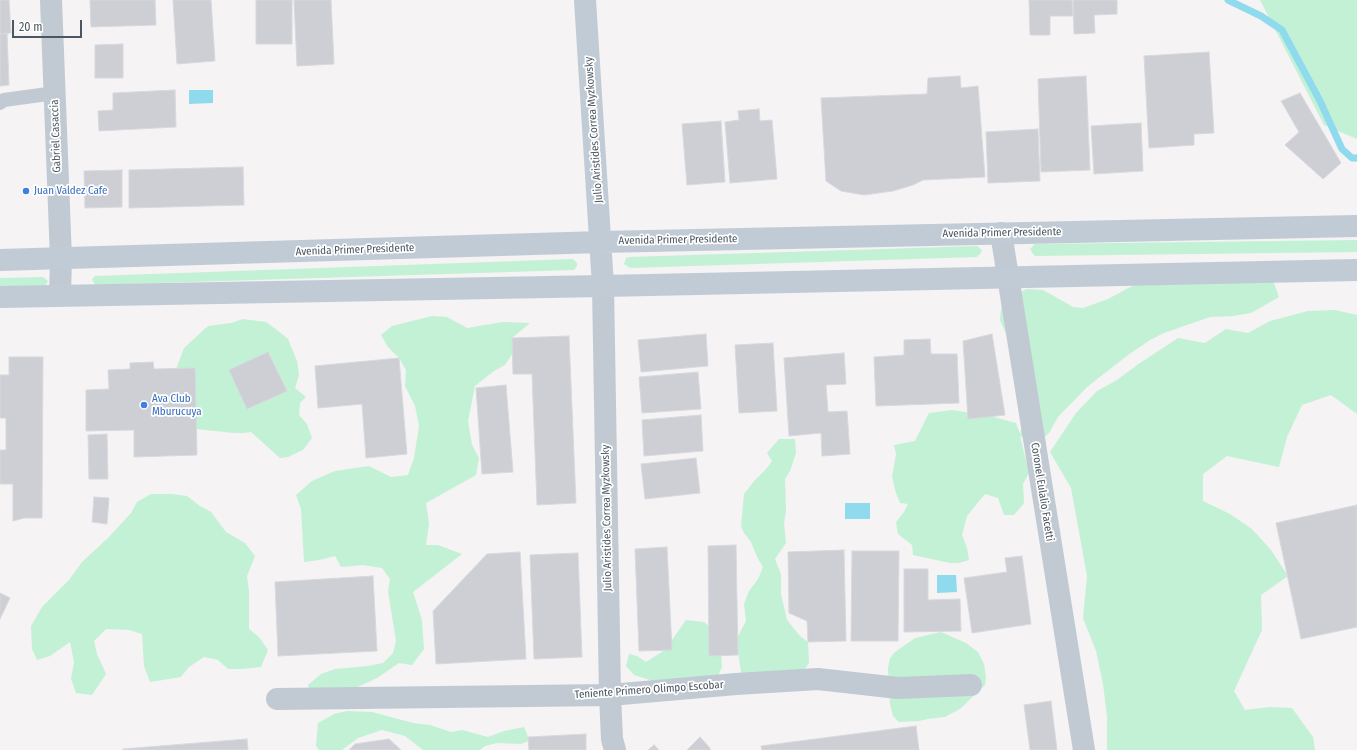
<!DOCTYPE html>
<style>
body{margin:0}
#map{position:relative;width:1357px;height:750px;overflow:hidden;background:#f5f3f3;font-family:"Fira Sans Condensed",sans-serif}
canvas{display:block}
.scale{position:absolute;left:12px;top:20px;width:70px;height:18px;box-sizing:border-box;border:2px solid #4a5661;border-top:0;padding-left:5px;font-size:12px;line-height:14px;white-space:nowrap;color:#4a5661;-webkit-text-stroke:3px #fff;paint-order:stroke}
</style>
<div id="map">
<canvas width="1357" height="750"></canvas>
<div class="scale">20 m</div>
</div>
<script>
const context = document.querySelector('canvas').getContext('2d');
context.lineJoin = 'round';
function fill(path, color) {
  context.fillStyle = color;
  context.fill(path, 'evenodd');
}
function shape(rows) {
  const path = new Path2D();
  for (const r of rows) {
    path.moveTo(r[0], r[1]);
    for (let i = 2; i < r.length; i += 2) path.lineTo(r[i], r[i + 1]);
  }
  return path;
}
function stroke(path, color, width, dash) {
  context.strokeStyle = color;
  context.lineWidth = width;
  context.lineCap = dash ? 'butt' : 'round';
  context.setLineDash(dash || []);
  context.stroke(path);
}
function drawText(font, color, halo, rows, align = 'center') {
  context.font = font + ' "Fira Sans Condensed",sans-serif';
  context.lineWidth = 3.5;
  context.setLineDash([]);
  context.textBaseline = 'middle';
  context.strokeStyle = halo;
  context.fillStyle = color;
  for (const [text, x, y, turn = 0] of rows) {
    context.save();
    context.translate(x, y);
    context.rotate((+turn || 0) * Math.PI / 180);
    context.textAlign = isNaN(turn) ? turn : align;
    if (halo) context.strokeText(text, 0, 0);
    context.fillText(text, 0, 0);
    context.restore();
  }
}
const green = shape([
 [1260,0,1357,0,1357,139,1324,125],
 [1357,240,1357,252,1035,256,1033,254,1030,249,1035,244],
 [977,246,982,250,981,253,977,257,630,268,624,264,626,258,629,257],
 [573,259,577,263,577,266,574,270,95,285,92,279,95,276],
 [43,277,48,281,45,287,0,289,0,278],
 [1265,278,1274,283,1279,297,1251,313,1233,316,1210,317,1164,333,1150,340,1128,355,1087,387,1058,417,1049,433,1035,445,1020,436,1029,473,1023,484,1024,503,1014,515,1004,515,998,498,985,494,967,516,962,535,967,548,969,560,959,563,950,563,913,555,912,545,898,534,896,522,904,512,908,504,900,503,896,493,892,477,896,454,894,445,915,441,929,413,952,410,990,416,1016,423,1020,434,1023,419,1007,336,1000,320,1002,300,1027,289,1043,290,1061,300,1073,307,1083,308,1108,299,1134,285],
 [1335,310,1357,315,1357,414,1331,395,1302,405,1287,437,1279,467,1227,456,1203,474,1203,501,1230,514,1252,529,1271,550,1288,576,1261,595,1262,630,1234,691,1245,710,1270,707,1292,708,1313,737,1315,750,1107,750,1107,717,1103,684,1096,651,1083,618,1087,576,1071,488,1050,452,1076,413,1097,391,1117,380,1140,363,1178,338,1205,343,1226,329,1248,333,1270,321,1308,311],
 [432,316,447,317,467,328,503,322,530,323,512,338,513,353,505,365,494,371,475,386,468,421,472,445,479,458,476,475,426,503,429,523,426,545,438,545,462,554,413,592,422,620,424,649,412,665,399,663,377,678,351,690,313,700,308,685,321,674,335,669,368,666,383,663,393,653,396,641,388,591,390,579,382,568,363,565,341,567,335,556,319,560,304,562,301,509,296,495,312,481,335,471,369,466,391,477,408,475,414,458,419,426,415,406,405,386,406,370,399,358,388,347,381,335,392,326],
 [243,319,266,322,277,330,288,339,297,361,299,375,295,388,306,397,300,403,299,415,307,424,312,438,303,450,288,457,280,458,251,432,244,433,234,433,196,429,176,369,184,348,208,326,231,323],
 [779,439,795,439,796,453,790,471,785,479,786,511,784,523,786,543,775,559,781,574,781,594,787,620,800,636,808,642,809,663,803,672,742,678,738,652,737,638,746,621,744,604,749,591,758,579,763,567,758,559,751,542,744,533,741,526,744,494,755,480,767,468,772,461,767,453],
 [151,494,171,494,187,496,200,506,211,512,226,532,245,543,255,556,247,576,249,591,249,629,259,637,268,650,261,667,242,669,228,669,218,660,204,657,189,667,181,677,150,682,144,666,142,634,129,630,106,629,94,641,97,654,106,674,92,695,76,693,71,679,74,662,70,642,50,656,37,660,32,649,31,626,42,607,69,580,82,562,108,538,131,513,137,502],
 [686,620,704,622,720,635,722,667,716,680,658,686,650,680,634,675,626,666,629,654,637,656,646,662,665,650],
 [941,632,966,643,978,652,984,664,986,677,985,685,960,709,945,717,928,719,919,721,899,722,893,716,890,704,888,668,890,658,895,652,915,638],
 [347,711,372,712,413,723,430,725,451,732,462,730,488,737,504,731,524,727,528,737,528,741,521,744,497,743,485,746,480,750,423,750,405,736,382,730,358,738,342,750,319,750,316,746,318,723,334,714]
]);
const water = shape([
 [189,90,213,90,213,103,189,104],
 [845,503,870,503,870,519,845,519],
 [937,575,956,575,957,592,937,593]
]);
const stream = shape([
 [1228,0,1261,16,1282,30,1320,101,1342,149,1352,158,1357,158]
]);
const building = shape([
 [0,0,9,0,11,33,0,34,0,0],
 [90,0,155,0,156,25,91,27,90,0],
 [173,0,211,0,215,61,177,64,173,0],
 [256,0,292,0,292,44,256,44,256,0],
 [294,0,331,0,334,64,297,66,294,0],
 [1029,0,1072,0,1073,16,1050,16,1050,35,1030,35,1029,0],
 [1073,0,1117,0,1117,14,1094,15,1095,33,1074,34,1073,0],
 [7,33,9,85,0,86,0,34,7,33],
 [123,44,123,78,95,78,95,45,123,44],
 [1209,52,1214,133,1194,134,1194,145,1149,148,1144,56,1209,52],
 [960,76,961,88,978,86,985,177,923,180,913,185,893,191,864,195,841,191,826,181,821,98,927,94,928,78,960,76],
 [1086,76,1090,170,1041,172,1038,79,1086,76],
 [175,90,176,127,99,131,98,111,113,110,113,93,175,90],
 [1300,93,1341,163,1323,179,1285,145,1299,132,1281,101,1300,93],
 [759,109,760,121,772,120,777,179,730,183,725,122,739,120,738,111,759,109],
 [721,121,725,182,687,185,682,124,721,121],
 [1141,123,1143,171,1094,174,1091,126,1141,123],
 [1038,129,1040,181,988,183,986,132,1038,129],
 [243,167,244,205,129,208,129,170,243,167],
 [122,170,122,207,85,208,84,171,122,170],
 [706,334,708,366,641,372,638,340,706,334],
 [992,334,1005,415,968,419,963,341,992,334],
 [569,336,576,503,537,505,532,374,513,374,512,338,569,336],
 [930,339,931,354,957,354,959,403,876,406,874,357,904,355,904,340,930,339],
 [773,343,777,411,739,413,735,345,773,343],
 [268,352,287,391,247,409,229,370,268,352],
 [844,353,846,384,826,385,828,412,847,411,850,454,822,456,821,433,789,436,784,358,844,353],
 [9,357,43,357,42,518,24,518,13,521,13,484,0,484,0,450,6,450,6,418,0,418,0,375,9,375,9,357],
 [399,358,407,454,366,458,362,404,318,408,315,366,399,358],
 [153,362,154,369,195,368,197,455,134,457,134,430,86,431,86,390,109,389,108,370,130,369,130,363,153,362],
 [698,372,701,409,642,413,639,377,698,372],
 [506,385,513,472,482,474,476,388,506,385],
 [701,415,703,451,644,456,642,420,701,415],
 [107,434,108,479,89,479,88,435,107,434],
 [696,458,700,493,645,499,641,464,696,458],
 [94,497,109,498,107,524,92,522,94,497],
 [1357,505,1357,627,1301,639,1276,523,1357,505],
 [736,545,738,655,709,656,708,546,736,545],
 [667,547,672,650,639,651,635,549,667,547],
 [844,550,846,641,808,642,807,621,789,613,788,552,844,550],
 [852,551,899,551,898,641,851,641,852,551],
 [520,552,526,659,436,664,433,611,487,554,520,552],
 [578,553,582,657,534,659,530,555,578,553],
 [1022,556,1031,624,972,633,964,578,1007,572,1005,558,1022,556],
 [904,569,928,569,928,600,960,599,961,631,904,632,904,569],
 [373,576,377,651,278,656,275,582,373,576],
 [0,593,10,598,0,619,0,593],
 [1051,701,1057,750,1030,750,1024,705,1051,701],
 [916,726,919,750,762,750,761,746,916,726],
 [586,734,586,750,529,750,528,737,586,734],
 [700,737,710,748,710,750,687,750,700,737],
 [247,739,248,750,123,750,123,749,247,739],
 [389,739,401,750,349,750,355,744,389,739],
 [654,745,659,750,648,750,654,745]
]);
const lane = shape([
 [0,103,4,100,55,93]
]);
const street = shape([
 [51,0,61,259,60,295],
 [1001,233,1084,750],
 [603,286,610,695,612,739,615,750],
 [277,699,610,695,736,684,818,679,898,688,971,685]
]);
const secondary = shape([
 [585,0,603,286],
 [0,260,601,242,1357,226],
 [0,297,603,286,1357,270]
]);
const markers = [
 [26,191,4,"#3f7fe0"],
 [144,405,4,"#3f7fe0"]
];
const streetNames = [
 ["Julio Aristides Correa Myzkowsky",594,130,-94],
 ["Gabriel Casaccia",56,136,-92],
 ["Avenida Primer Presidente",1002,233,-1],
 ["Avenida Primer Presidente",678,240,-1],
 ["Avenida Primer Presidente",355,250,-2],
 ["Coronel Eulalio Facetti",1042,492,81],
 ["Julio Aristides Correa Myzkowsky",607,518,-91],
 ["Teniente Primero Olimpo Escobar",649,690,-4]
];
const shopNames = [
 ["Juan Valdez Cafe",34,191],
 ["Ava Club",152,399],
 ["Mburucuya",152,412]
];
fill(green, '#c3f1d5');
fill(water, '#90daee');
stroke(stream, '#90daee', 7);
fill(building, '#cdcfd5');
stroke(building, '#d7d9de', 1);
stroke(lane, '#c1cad2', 14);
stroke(street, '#c1cad2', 22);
stroke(secondary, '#c1cbd6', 22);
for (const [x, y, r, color] of markers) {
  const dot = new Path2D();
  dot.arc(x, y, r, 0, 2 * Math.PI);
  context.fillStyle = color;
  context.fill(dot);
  stroke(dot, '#fff', 1.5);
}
drawText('11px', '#4a5661', '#fff', streetNames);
drawText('11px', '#366cbe', '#fff', shopNames, 'left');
</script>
